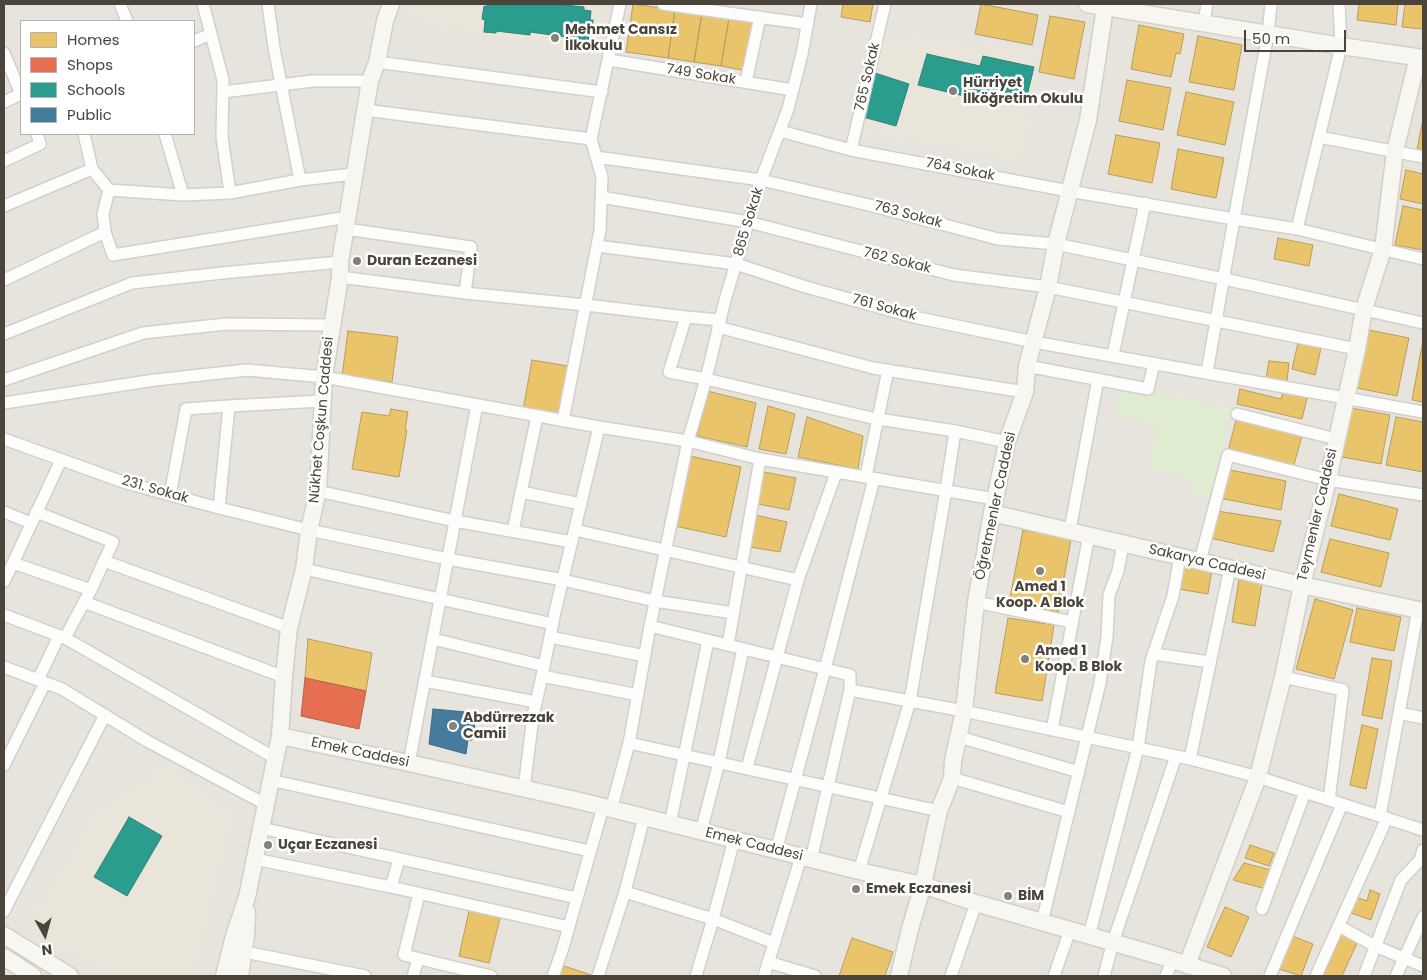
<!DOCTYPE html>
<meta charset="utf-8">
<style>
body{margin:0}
#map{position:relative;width:1427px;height:980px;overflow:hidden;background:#f3f2ee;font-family:Poppins,sans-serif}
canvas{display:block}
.frame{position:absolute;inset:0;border:5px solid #4a443a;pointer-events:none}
.legend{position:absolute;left:20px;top:20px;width:175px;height:115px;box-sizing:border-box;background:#fff;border:1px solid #b7b4b0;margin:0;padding:6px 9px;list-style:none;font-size:15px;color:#4a443a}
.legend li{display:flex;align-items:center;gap:10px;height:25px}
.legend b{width:25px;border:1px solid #b7b4b0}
.north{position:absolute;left:20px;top:910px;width:50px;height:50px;-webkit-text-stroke:4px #fff;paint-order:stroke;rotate:173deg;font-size:14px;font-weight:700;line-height:20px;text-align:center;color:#4a443a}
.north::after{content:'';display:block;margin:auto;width:18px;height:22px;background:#4a443a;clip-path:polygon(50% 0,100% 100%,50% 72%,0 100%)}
.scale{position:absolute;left:1244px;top:30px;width:102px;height:22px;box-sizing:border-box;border:2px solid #4a443a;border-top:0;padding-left:6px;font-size:15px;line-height:18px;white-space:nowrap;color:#4a443a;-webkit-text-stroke:4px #fff;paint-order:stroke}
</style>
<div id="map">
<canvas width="1427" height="980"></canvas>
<div class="frame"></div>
<ul class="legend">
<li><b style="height:14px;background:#e9c46a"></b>Homes</li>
<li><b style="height:14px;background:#e76f51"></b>Shops</li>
<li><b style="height:14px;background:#2a9d8f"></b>Schools</li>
<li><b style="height:14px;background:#457b9d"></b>Public</li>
</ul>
<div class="north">N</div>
<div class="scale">50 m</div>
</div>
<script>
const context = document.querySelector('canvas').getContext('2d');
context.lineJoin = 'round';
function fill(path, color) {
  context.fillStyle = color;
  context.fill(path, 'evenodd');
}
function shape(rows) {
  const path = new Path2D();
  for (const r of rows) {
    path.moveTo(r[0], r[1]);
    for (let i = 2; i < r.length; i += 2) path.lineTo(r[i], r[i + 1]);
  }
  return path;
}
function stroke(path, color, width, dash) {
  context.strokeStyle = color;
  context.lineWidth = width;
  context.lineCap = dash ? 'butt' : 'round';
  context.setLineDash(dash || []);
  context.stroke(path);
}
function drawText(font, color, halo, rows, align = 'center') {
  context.font = font + ' Poppins,sans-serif';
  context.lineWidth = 5;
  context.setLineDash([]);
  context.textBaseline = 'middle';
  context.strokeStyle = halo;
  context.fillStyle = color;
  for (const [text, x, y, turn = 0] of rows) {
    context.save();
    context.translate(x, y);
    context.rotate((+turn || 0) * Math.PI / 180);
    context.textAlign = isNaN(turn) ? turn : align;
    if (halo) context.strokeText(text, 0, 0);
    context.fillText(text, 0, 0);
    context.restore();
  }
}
const residential = shape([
 [4,4,1423,4,1423,976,4,976],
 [21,21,194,21,194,134,21,134]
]);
const education = shape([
 [408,4,607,4,600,56,416,21,407,10],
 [886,35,1038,51,1020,161,865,131],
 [164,767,233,817,198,961,188,976,114,976,25,928,91,821]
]);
const green = shape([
 [1120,390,1155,393,1231,408,1211,497,1192,494,1193,480,1150,470,1156,425,1114,414]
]);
const homes = shape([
 [633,4,675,10,668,58,626,52,633,4],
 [843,4,873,4,870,22,841,17,843,4],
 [981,4,1038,15,1032,45,975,34,981,4],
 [1359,4,1398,4,1396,25,1357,20,1359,4],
 [1405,4,1423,4,1423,29,1402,27,1405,4],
 [675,10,702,13,694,62,668,58,675,10],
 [702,13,729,18,721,66,694,62,702,13],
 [1050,16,1085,22,1074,79,1039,72,1050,16],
 [729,18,755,22,747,71,721,66,729,18],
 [1139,25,1184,34,1180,54,1176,53,1171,77,1131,69,1139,25],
 [1198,36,1242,45,1234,90,1189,82,1198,36],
 [1127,80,1171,88,1163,130,1119,121,1127,80],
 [1186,92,1234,102,1225,145,1177,135,1186,92],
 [1423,119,1423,151,1417,150,1423,119],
 [1116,135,1160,143,1152,183,1108,174,1116,135],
 [1178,149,1224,158,1216,198,1171,189,1178,149],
 [1406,170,1423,174,1423,204,1400,199,1406,170],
 [1403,206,1423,210,1423,250,1395,245,1403,206],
 [1278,238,1313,245,1309,266,1274,259,1278,238],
 [1364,329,1409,338,1397,396,1352,387,1364,329],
 [348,331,398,337,392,382,342,376,348,331],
 [1423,340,1423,402,1412,400,1423,340],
 [1298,343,1321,348,1315,375,1292,369,1298,343],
 [532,360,568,366,559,416,523,410,532,360],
 [1269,361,1289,363,1287,381,1266,378,1269,361],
 [1240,389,1281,399,1284,389,1308,394,1302,419,1237,404,1240,389],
 [707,391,756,403,747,447,697,436,707,391],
 [768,406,795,414,786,454,759,449,768,406],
 [1351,408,1390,415,1381,464,1342,457,1351,408],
 [391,409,408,412,405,430,407,430,399,477,352,469,362,412,389,416,391,409],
 [807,417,863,436,858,469,798,457,807,417],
 [1396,417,1423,422,1423,472,1386,465,1396,417],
 [1236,420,1302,436,1293,468,1228,451,1236,420],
 [690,456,741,467,726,537,675,526,690,456],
 [1225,469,1286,481,1281,510,1219,498,1225,469],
 [764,472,796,478,789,510,758,504,764,472],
 [1339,494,1398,509,1390,540,1331,526,1339,494],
 [1217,511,1281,521,1273,552,1210,538,1217,511],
 [755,515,787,522,780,552,750,547,755,515],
 [1023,530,1071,539,1058,612,1009,603,1023,530],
 [1330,539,1389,553,1381,587,1321,572,1330,539],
 [1183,564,1212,569,1208,594,1178,589,1183,564],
 [1239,580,1262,584,1255,626,1232,622,1239,580],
 [1315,599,1353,610,1334,679,1296,669,1315,599],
 [1357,608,1401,617,1394,651,1350,642,1357,608],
 [1008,618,1054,625,1042,701,995,693,1008,618],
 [308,639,372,653,366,691,305,678,308,639],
 [1372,658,1392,661,1382,719,1362,715,1372,658],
 [1362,725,1378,729,1366,789,1350,785,1362,725],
 [1250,845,1274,853,1269,866,1245,858,1250,845],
 [1244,863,1271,870,1266,889,1233,880,1244,863],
 [1370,890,1380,894,1371,920,1351,913,1356,897,1367,901,1370,890],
 [1225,907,1249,917,1231,957,1207,947,1225,907],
 [469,911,500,918,489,963,459,956,469,911],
 [1342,934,1358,941,1342,976,1323,976,1342,934],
 [1292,936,1313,944,1301,976,1279,969,1292,936],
 [852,938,893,952,885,976,839,976,852,938],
 [561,965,594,976,557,976,561,965]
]);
const shops = shape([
 [305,678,366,691,359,729,301,716,305,678]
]);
const schools = shape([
 [487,4,556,4,584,7,584,10,591,11,590,20,593,20,592,31,589,31,588,45,579,44,579,41,567,40,567,37,530,32,530,35,496,31,496,33,484,32,485,20,482,19,484,6,486,7,487,4],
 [927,54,980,66,983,56,1034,67,1025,104,986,95,985,101,918,85,927,54],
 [875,73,909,84,896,126,863,117,875,73],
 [129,817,162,836,127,896,94,877,129,817]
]);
const public = shape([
 [433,709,477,713,472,740,468,740,466,754,429,744,433,709]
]);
const street = shape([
 [120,4,127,21],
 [268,4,274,48,300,180],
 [663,4,808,24],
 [1271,4,1268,34,1234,219,1297,229],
 [1339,4,1341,46,1297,229,1423,259],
 [1204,23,1207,4],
 [211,34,223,80,222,137,230,193],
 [194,41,211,34,203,4],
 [4,53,21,94],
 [609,60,793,90],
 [377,62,602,92],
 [746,82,760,17],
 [223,92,313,81,370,81],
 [4,102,21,94],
 [365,110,591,139],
 [780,131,851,150,1069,191,1234,219,1207,372],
 [84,134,92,169,109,190,183,195,230,193,300,180,354,174],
 [165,134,183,195],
 [1319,137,1423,157],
 [851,150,885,4],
 [596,157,761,180,869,205,998,239,1056,244,1229,280,1423,323],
 [4,161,40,144,37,134],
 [601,197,748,222,954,275,1048,287,1357,349],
 [4,206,92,169],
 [346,229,471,247,465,293],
 [105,232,103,214,109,190],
 [597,246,736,264,806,287,914,317,1034,342,1423,412],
 [340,277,465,293,586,305,686,317,669,372,706,379,872,418,955,431,1007,442],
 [4,280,105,232,113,255,348,217],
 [686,317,720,320],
 [718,327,873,368,1025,392],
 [4,334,132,283,222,273,340,262],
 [1113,355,1145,203],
 [1027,366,1148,389,1154,363],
 [4,380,143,333,226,324,331,325],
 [4,403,155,380,247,370,324,377,599,427,688,441,706,379,725,300,761,180,788,109,802,54,811,4],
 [1237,414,1336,439],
 [563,421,600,230,602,177,591,139,620,4],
 [4,439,126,483,219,508,309,530,448,559,563,580,655,601,733,613],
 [61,460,13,563,91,590,104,561,289,628],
 [866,476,888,370],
 [318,491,455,521,572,542],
 [521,492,581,504],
 [170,495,186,409,229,406],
 [219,508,229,406,322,401],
 [4,512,31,523],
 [36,512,113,542,104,561],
 [575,530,798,580],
 [1070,530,1098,379],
 [513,531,537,416],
 [1200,561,1228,455,1328,480,1423,495],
 [304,569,553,624],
 [4,581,13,563],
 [91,590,84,602,284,677],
 [976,602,1072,622],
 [4,615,65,638,275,758],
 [650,626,688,441,760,459,995,499],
 [550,637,645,656],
 [65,638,84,602],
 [433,639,544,666],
 [728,645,760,459],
 [1154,654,1210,662],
 [4,667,62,689,147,741,265,804],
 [542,676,638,695],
 [1283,677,1343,690,1329,800],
 [38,680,59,636],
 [425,681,536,702],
 [1399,713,1423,718],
 [1052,730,1089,535],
 [959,737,1079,772],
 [629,743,650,626,850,675,850,690,964,711,1190,759,1258,777,1423,830],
 [1190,759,1230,568],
 [409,763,477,405],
 [4,765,45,683],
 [747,768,798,580,836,473],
 [952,778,1069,812],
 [270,780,590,851],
 [524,789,533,716,542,676,555,612,599,427],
 [611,810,629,743,939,811],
 [1380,816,1418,610],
 [670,824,708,641],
 [261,828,577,898],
 [701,832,719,762,743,649],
 [776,851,825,669,874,479],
 [255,859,391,887],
 [399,859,391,887,569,927],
 [811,860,850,690],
 [859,871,910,701,946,490,955,431],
 [625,892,644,817],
 [419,894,404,955,491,976],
 [1262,909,1305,792],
 [4,911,105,715],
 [1042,922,1100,683,1107,637,1109,595,1118,571,1123,543],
 [1339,926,1375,946,1423,966],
 [1089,936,1138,748,1151,661,1173,596,1180,556],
 [245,952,365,976],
 [768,962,815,976],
 [413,976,418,959],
 [553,976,562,951,603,807],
 [598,976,625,892,713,919,734,840],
 [696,976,713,919,774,943],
 [764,976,801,857],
 [951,976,976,903],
 [1054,976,1070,930],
 [1104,976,1113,942,1176,756],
 [1166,976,1173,960],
 [1270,976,1342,804],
 [1316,976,1387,818],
 [1364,976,1401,880,1420,860,1423,850],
 [1396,976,1423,917]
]);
const secondary = shape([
 [1087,4,1341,46,1423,58],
 [992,513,1302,585,1423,611],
 [280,736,409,763,580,801,859,871,923,885,976,903,1160,956,1223,976],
 [4,935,70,976],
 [4,957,33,976],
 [1187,965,1258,777,1283,677,1302,585,1328,480,1357,349,1364,309,1383,249,1395,151,1418,57],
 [224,976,234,936,247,897,280,736,284,677,289,628,304,569,309,530,318,491,324,377,340,277,340,262,370,81,377,62,385,21,391,4],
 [240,976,246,935,247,912],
 [899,976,910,929,923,885,939,811,952,778,953,761,964,711,976,602,992,513,1007,442,1025,392,1027,366,1048,287,1056,244,1088,120,1105,7]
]);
const markers = [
 [555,38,5,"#858179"],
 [953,91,5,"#858179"],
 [357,261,5,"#858179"],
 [1040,571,5,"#858179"],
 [1025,659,5,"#858179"],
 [453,726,5,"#858179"],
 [268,845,5,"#858179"],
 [856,889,5,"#858179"],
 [1008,896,5,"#858179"]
];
const poiNames = [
 ["Mehmet Cansız",565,30],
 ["İlkokulu",565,46],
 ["Hürriyet",963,83],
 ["İlköğretim Okulu",963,99],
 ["Duran Eczanesi",367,261],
 ["Amed 1",1040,587,"center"],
 ["Koop. A Blok",1040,603,"center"],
 ["Amed 1",1035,651],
 ["Koop. B Blok",1035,667],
 ["Abdürrezzak",463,718],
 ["Camii",463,734],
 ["Uçar Eczanesi",278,845],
 ["Emek Eczanesi",866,889],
 ["BİM",1018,896]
];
const streetNames = [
 ["749 Sokak",701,75,9],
 ["765 Sokak",868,77,-77],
 ["764 Sokak",960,170,11],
 ["763 Sokak",908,215,15],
 ["865 Sokak",749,222,-73],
 ["762 Sokak",897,261,14],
 ["761 Sokak",884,308,15],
 ["Nükhet Coşkun Caddesi",322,420,-85],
 ["231. Sokak",155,490,16],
 ["Öğretmenler Caddesi",996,506,-78],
 ["Teymenler Caddesi",1318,515,-77],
 ["Sakarya Caddesi",1207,563,13],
 ["Emek Caddesi",360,753,12],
 ["Emek Caddesi",754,845,14]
];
fill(residential, '#e7e4dd');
fill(education, '#e9e5da');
fill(green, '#e0ecd0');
fill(homes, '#e9c46a');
stroke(homes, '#b99e5c', 1);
fill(shops, '#e76f51');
stroke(shops, '#b8624a', 1);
fill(schools, '#2a9d8f');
stroke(schools, '#348276', 1);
fill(public, '#457b9d');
stroke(public, '#466a7f', 1);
stroke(street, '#d1d0cc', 14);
stroke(secondary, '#d2cfc5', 19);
stroke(street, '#fdfdfc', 11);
stroke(secondary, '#f7f6f1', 16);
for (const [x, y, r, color] of markers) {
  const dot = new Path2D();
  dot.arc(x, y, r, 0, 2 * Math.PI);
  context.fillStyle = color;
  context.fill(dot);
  stroke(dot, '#fff', 2);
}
drawText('bold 14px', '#4a443a', '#fff', poiNames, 'left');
drawText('14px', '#4a443a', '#fff', streetNames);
</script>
